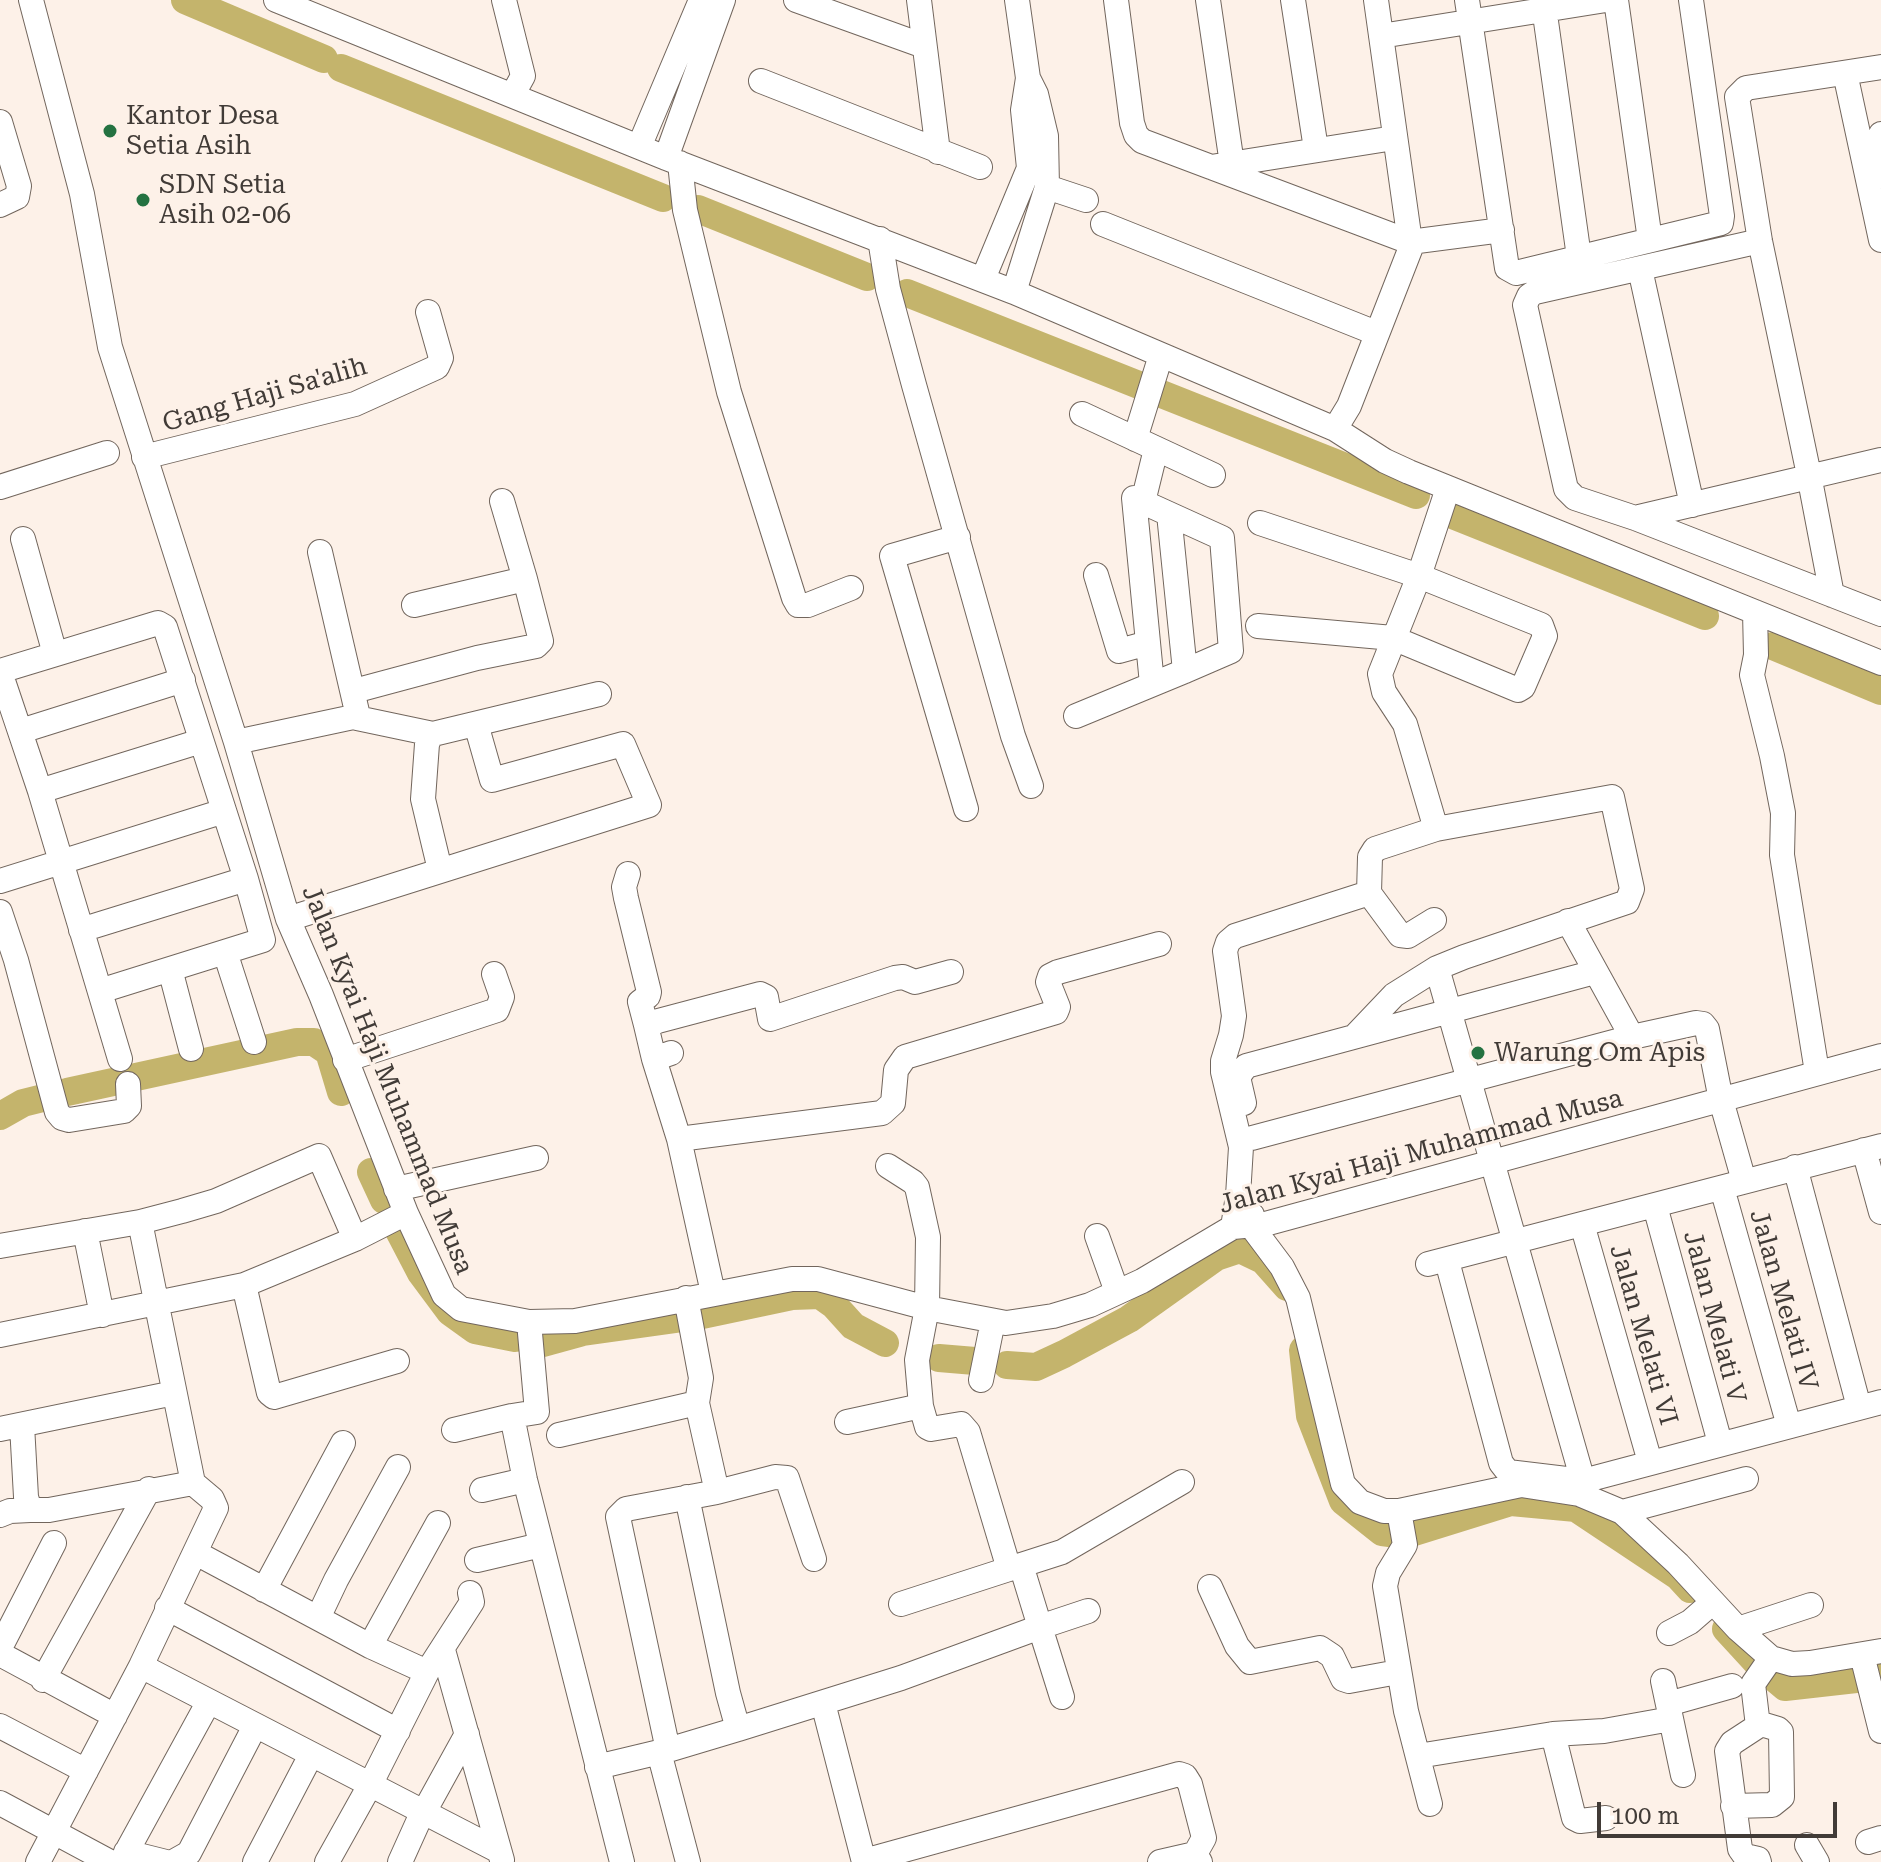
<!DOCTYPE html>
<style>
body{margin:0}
#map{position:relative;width:1881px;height:1862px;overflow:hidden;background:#fdf1e8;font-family:"Roboto Serif",serif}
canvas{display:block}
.scale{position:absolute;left:1597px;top:1802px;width:240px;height:36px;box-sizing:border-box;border:4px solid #413b37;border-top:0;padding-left:10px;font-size:24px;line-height:28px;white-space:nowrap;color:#413b37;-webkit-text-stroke:6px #fdf1e8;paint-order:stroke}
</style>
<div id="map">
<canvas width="1881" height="1862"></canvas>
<div class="scale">100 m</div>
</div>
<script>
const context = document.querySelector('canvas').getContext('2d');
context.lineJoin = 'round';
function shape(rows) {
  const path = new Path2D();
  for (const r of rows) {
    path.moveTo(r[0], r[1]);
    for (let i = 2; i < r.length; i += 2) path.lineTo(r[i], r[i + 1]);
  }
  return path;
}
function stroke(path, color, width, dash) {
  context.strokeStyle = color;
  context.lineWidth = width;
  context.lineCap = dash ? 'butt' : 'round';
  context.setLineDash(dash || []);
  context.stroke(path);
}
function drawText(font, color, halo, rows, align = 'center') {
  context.font = font + ' "Roboto Serif",serif';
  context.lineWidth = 6;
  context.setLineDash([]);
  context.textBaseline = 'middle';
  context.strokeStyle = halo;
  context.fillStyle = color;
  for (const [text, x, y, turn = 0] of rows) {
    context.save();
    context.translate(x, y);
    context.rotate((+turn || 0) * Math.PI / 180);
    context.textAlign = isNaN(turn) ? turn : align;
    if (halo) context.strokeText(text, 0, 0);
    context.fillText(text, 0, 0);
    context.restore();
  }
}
const river = shape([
 [185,0,324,59],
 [341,68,663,198],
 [698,209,867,277],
 [907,293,1416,495],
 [1455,516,1705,616],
 [1773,646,1881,691],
 [0,1116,23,1103,67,1092,297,1042,314,1042,329,1052,341,1092],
 [371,1172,384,1200],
 [397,1227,421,1273,450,1312,475,1330,515,1338],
 [702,1315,792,1296,820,1295,834,1305,853,1326,885,1343],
 [543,1343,583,1332,676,1319],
 [1303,1350,1310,1416,1343,1501,1382,1532,1405,1535,1511,1502,1576,1508,1678,1576,1690,1589],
 [939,1358,975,1361],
 [1007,1365,1036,1367,1064,1354,1129,1319,1216,1257,1240,1249,1263,1260,1287,1287],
 [1726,1629,1760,1666,1785,1687,1865,1678,1881,1674]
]);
const minor = shape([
 [31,0,82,194,110,347,236,742,288,919,321,995,406,1213,444,1295,461,1309,529,1322,575,1321,792,1279,818,1279,927,1308,1006,1323,1053,1316,1090,1305,1142,1281,1233,1227,1265,1224,1881,1056],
 [276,0,666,158,1014,292,1335,429,1385,461,1409,472,1881,663],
 [504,0,523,76,513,94],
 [796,0,924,46],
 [919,0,938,152],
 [1116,0,1132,123,1136,135,1142,141,1410,242,1502,230],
 [1208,0,1232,164],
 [1293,0,1316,149],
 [1376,0,1410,242],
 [1467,0,1507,268,1516,273,1721,223,1722,216,1691,0],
 [1543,0,1579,257],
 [1616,0,1650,240],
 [1381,36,1606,0],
 [1845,73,1881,240],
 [761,81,980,167],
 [0,122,19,186,17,197,0,205],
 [639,147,701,0],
 [666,158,723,0],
 [680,163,685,210,729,392,794,598,798,605,808,605,851,588],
 [1211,167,1394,138],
 [1873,179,1881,134],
 [1047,187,1086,200],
 [1103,224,1376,333],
 [880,239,888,289,914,385,1013,736,1031,786],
 [1760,241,1535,292,1529,296,1525,305,1566,489,1575,498,1635,518,1881,614],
 [1640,269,1692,505],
 [983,279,1029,168,1023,110,1028,78,1017,0],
 [1014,292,1047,187,1046,136,1036,94,1029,80],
 [1082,414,1213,475],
 [1335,429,1349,406,1413,242],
 [1135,439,1161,355],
 [144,457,355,404,437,367,441,358,428,312],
 [0,487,107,453],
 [502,501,525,579],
 [1143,502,1156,449],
 [1169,514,1185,671],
 [1635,518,1881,460],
 [958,537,892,556,966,809],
 [23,539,55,654],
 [1096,575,1119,651,1148,643],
 [1832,595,1809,475,1760,241,1737,97,1746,88,1881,67],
 [1755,612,1756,655,1752,675,1772,756,1783,813,1782,855,1817,1072],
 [1258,626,1393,638,1518,690,1523,687,1545,636,1541,625,1419,576,1260,523],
 [0,671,158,623,165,627,246,879,263,940,100,991],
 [0,672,40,791,120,1059],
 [354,691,477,658,536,646,541,641,525,579,414,605],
 [1076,716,1185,671,1231,651,1222,538,1134,498,1152,684],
 [357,718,433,734],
 [21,731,183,680],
 [236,742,358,716,320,552],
 [40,791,201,741],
 [1436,829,1405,724,1384,692,1380,674,1419,576,1448,488],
 [440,870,423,799,427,744,430,737,433,734,599,694],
 [628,874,624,887,626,898,649,992,648,996,640,1002,646,1025],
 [0,881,224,811],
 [1369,893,1400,935,1408,936,1434,920],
 [0,912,16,960,57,1112,62,1118,69,1120,124,1111,129,1106,128,1084],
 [288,919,649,805,623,744,492,780,476,724],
 [1568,921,1632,1037],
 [81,930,246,879],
 [225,952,254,1042],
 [170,969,191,1049],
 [1355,1036,1394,995,1437,968],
 [671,1053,654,1059,679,1139,713,1293],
 [654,1059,646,1025,658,1021,760,994,766,997,770,1019,895,978,903,977,915,982,951,972],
 [345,1060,497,1010,502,997,494,974],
 [1244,1103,1238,1077,1246,1066,1595,972],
 [1252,1138,1632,1037,1696,1023,1703,1024,1707,1029,1721,1100,1744,1181],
 [679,1139,882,1113,893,1103,896,1070,905,1057,1056,1012,1058,1007,1048,982,1050,976,1058,972,1159,944],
 [1864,1150,1881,1212],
 [888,1166,913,1182,917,1187,928,1237,927,1308,917,1360,921,1406,927,1427,931,1429,961,1424,968,1432,1009,1569,1062,1552,1182,1482],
 [1795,1167,1859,1407],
 [1722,1188,1789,1426],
 [396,1189,536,1158],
 [1655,1206,1720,1443],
 [1252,1215,1252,1227,1282,1267,1298,1298,1343,1484,1360,1502,1384,1511,1399,1511,1521,1485,1579,1494,1622,1512,1678,1564,1738,1629,1771,1658,1792,1664,1810,1663,1881,1651],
 [140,1222,193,1483],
 [1582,1224,1650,1462],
 [1233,1227,1238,1196,1241,1147,1223,1072,1223,1061,1231,1035,1234,1016,1225,951,1228,942,1235,936,1369,893,1370,857,1375,849,1436,829,1612,797,1632,889,1627,902,1464,957,1437,968,1583,1481],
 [85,1231,102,1315],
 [1097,1236,1117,1292],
 [0,1246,140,1222,182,1211,216,1201,319,1156,355,1239],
 [1447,1261,1501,1463,1508,1472,1583,1481,1881,1402],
 [1428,1264,1881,1146],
 [244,1285,269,1393,274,1397,397,1361],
 [0,1335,244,1285,355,1239,406,1213],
 [981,1380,993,1321],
 [512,1416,537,1412,529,1322],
 [847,1422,921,1406],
 [22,1425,26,1497,30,1510,49,1510,193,1483],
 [0,1429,174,1393],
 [454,1430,512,1416,525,1480,622,1862],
 [559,1435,697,1403],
 [482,1490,525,1480],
 [717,1492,775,1477,787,1478,814,1559],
 [687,1497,728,1693,738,1729,901,1678,1040,1627,1062,1697],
 [1399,1511,1405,1545,1388,1573,1385,1586,1406,1711,1430,1804],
 [1622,1512,1746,1479],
 [0,1515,10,1511,30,1510],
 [196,1553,370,1646,427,1672],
 [477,1560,541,1545],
 [1021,1565,1040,1627,1088,1611],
 [1210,1587,1237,1646,1250,1662,1320,1648,1332,1656,1343,1679,1349,1681,1398,1672],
 [264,1590,343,1443],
 [901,1604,1009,1569],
 [167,1608,398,1731],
 [318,1618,336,1580,398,1467],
 [1738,1629,1811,1605],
 [1669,1633,1690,1622,1713,1602],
 [370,1646,438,1523],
 [0,1648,54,1543],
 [443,1650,502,1860],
 [0,1654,115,1716],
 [1862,1655,1881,1731],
 [141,1666,499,1851],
 [43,1680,149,1489],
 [1663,1681,1683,1775],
 [823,1703,864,1862],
 [1668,1704,1732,1686],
 [0,1726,86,1771],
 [1553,1734,1574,1818,1580,1821,1606,1818],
 [668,1750,738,1729],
 [659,1752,688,1862],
 [1418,1756,1553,1734,1604,1731,1671,1719],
 [597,1767,668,1750,618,1517,626,1509,717,1492,697,1403,701,1378,686,1298],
 [0,1803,110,1862],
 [1733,1806,1772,1805,1782,1797,1781,1732,1778,1729,1758,1723],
 [424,1812,467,1734],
 [1868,1842,1881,1838],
 [1807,1845,1817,1862],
 [126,1852,166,1862],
 [864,1861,1179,1774,1185,1776,1190,1784,1204,1838,1195,1854],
 [38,1862,141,1666,216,1508,212,1499,193,1483],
 [121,1862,208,1703],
 [173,1862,189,1853,255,1726],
 [255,1862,311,1755],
 [327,1862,370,1785,427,1672,472,1602,470,1593],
 [400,1862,423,1811],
 [1160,1862,1195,1854,1200,1862],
 [1759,1862,1758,1859,1745,1856,1740,1849,1727,1751,1732,1743,1758,1726,1753,1684,1771,1658]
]);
const markers = [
 [110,131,8,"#247241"],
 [143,200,8,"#247241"],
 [1478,1053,8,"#247241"]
];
const poiNames = [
 ["Kantor Desa",126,116],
 ["Setia Asih",126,146],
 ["SDN Setia",159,185],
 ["Asih 02-06",159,215],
 ["Warung Om Apis",1494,1053]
];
const streetNames = [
 ["Gang Haji Sa'alih",265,395,-16],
 ["Jalan Kyai Haji Muhammad Musa",387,1080,68],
 ["Jalan Kyai Haji Muhammad Musa",1421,1152,-15],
 ["Jalan Melati IV",1783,1300,74],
 ["Jalan Melati V",1714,1317,75],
 ["Jalan Melati VI",1643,1335,74]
];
stroke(river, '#c4b46c', 28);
stroke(minor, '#72665d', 26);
stroke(minor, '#fff', 24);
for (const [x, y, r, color] of markers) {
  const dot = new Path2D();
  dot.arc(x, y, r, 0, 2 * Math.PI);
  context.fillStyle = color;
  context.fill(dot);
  stroke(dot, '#fdf1e8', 3);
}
drawText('26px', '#413b37', '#fdf1e8', poiNames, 'left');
drawText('26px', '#413b37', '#fdf1e8', streetNames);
</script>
